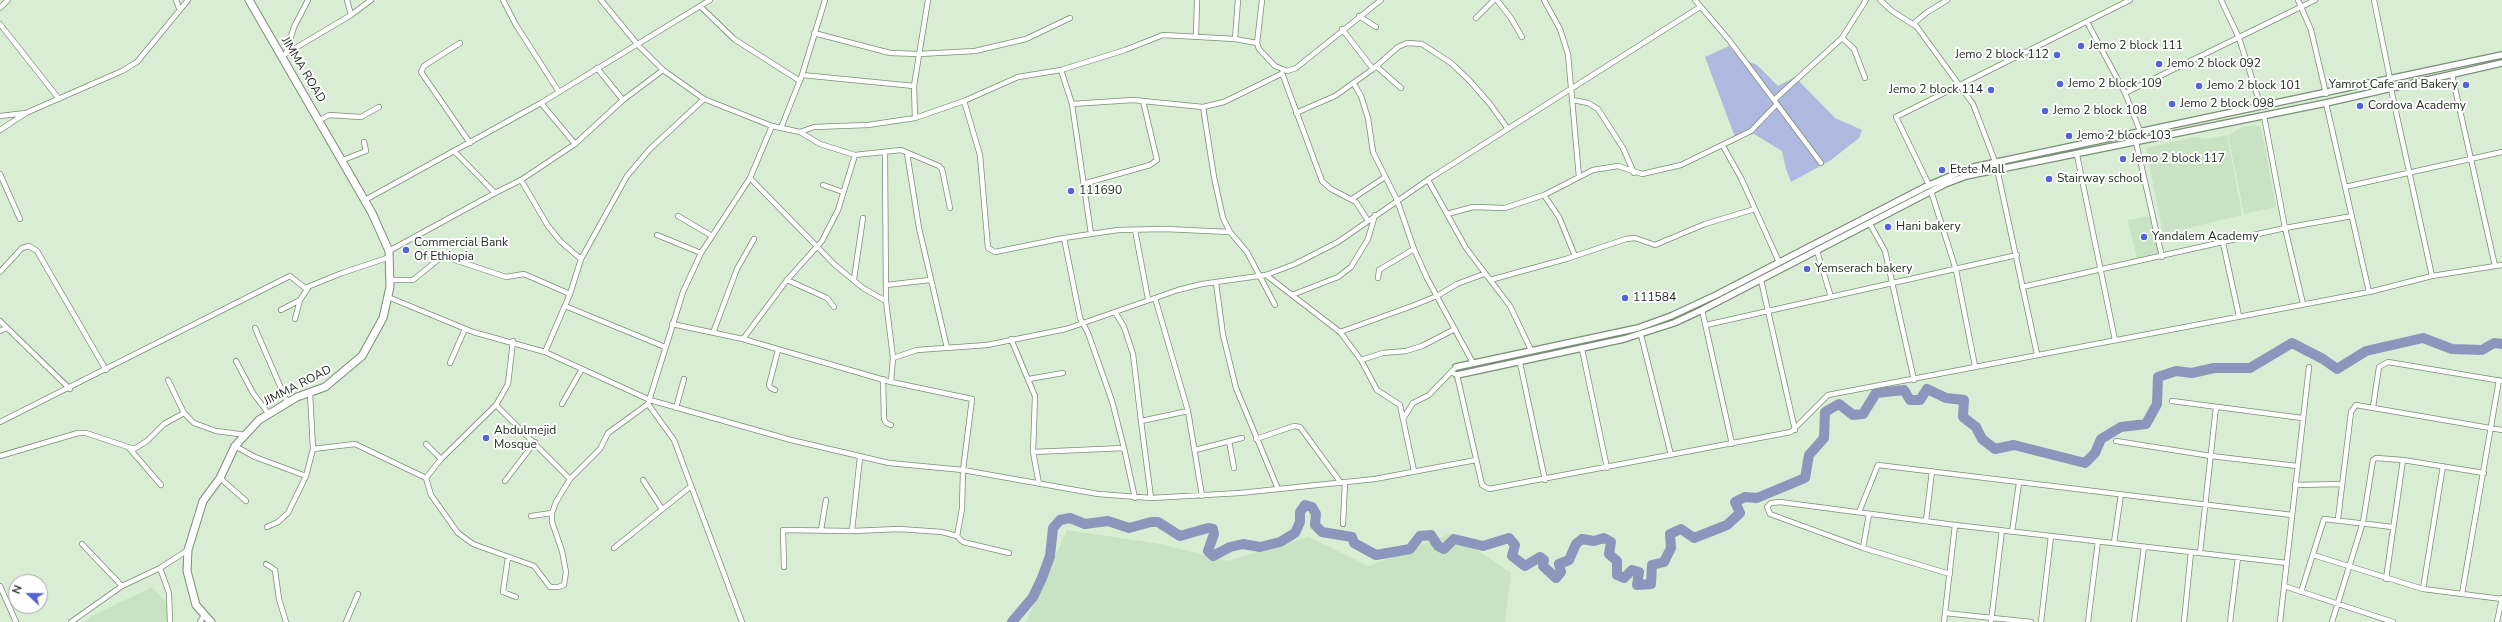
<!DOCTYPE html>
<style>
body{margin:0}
#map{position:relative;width:2502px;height:622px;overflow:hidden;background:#d8edd3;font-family:"Nunito Sans",sans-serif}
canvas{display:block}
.north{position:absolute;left:8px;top:574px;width:40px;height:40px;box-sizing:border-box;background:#fff;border:1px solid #a5a8a5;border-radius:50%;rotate:292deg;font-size:11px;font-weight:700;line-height:16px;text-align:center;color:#1e261d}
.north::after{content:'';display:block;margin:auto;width:14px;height:18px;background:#5463d9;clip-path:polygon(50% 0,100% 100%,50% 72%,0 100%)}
</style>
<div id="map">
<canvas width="2502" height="622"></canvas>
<div class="north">N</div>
</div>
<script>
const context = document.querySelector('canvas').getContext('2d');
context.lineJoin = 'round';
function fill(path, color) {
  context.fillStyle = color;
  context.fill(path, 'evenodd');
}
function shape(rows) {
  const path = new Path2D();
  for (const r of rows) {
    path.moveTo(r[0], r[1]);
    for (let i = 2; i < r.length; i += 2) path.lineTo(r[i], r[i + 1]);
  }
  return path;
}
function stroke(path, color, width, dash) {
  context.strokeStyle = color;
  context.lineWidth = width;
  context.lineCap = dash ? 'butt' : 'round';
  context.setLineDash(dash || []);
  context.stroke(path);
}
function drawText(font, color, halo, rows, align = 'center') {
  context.font = font + ' "Nunito Sans",sans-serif';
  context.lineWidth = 4;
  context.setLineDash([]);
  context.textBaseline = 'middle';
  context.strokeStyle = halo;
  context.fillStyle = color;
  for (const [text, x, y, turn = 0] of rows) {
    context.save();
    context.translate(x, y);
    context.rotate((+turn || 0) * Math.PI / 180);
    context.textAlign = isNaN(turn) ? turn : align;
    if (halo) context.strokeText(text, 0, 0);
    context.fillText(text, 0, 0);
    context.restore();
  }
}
const built = shape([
 [2255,125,2261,127,2276,207,2244,214,2228,135,2243,127],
 [2227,135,2242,215,2163,234,2146,148,2194,137,2207,139],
 [2151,216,2159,254,2137,259,2128,220],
 [1067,530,1160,544,1227,561,1308,537,1369,566,1452,533,1511,573,1505,622,1026,622],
 [152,587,172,609,171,622,83,622,92,616]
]);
const green = shape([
 [1729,46,1742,59,1757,65,1778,86,1795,77,1835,118,1862,130,1859,138,1831,160,1791,182,1786,169,1782,151,1754,134,1735,137,1705,57]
]);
const river = shape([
 [1012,622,1033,597,1042,578,1050,556,1053,528,1060,520,1070,518,1085,524,1108,521,1129,528,1151,522,1158,522,1180,536,1208,528,1213,529,1214,534,1208,551,1213,556,1230,547,1243,544,1260,547,1280,542,1295,533,1300,522,1300,512,1305,505,1312,507,1316,514,1315,525,1322,532,1352,537,1354,543,1376,555,1410,549,1420,536,1431,535,1438,546,1444,549,1454,539,1483,546,1509,538,1515,545,1512,556,1525,566,1540,557,1544,560,1543,566,1556,578,1561,572,1559,564,1569,560,1576,544,1582,539,1594,541,1604,538,1611,542,1609,554,1617,561,1617,575,1624,578,1632,570,1639,572,1637,585,1651,584,1652,565,1664,562,1671,548,1670,534,1681,529,1694,538,1727,525,1740,513,1735,502,1745,497,1757,498,1805,478,1809,455,1824,438,1825,412,1839,404,1853,415,1863,414,1876,393,1904,390,1910,400,1920,400,1927,389,1946,398,1964,400,1963,417,1976,427,1982,439,1995,449,2014,445,2085,463,2095,453,2101,439,2121,427,2146,424,2157,404,2158,377,2176,371,2192,373,2214,368,2250,368,2292,343,2323,359,2337,369,2366,351,2423,338,2452,349,2482,350,2494,343,2502,344]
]);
const minor = shape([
 [176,0,179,8],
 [347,0,351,15],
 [503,0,516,25,559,92],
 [601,0,638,45,663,70,704,99,772,126,800,132,820,144,855,155,901,150,939,166,942,169,950,208],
 [1497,0,1511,18,1522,37],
 [1544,0,1560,29,1568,54,1579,177],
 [1695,0,1729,40,1821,163],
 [1880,0,1892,11,1917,27,1973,104,1996,164,2037,354],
 [2221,0,2239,38,2261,107],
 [2298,0,2311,30,2326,94],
 [2374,0,2390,79],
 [701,7,734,39,800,81],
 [0,8,8,0],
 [1359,16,1376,27],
 [1476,18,1494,0],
 [2087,22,2125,93,2140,131],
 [0,24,59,99],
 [1913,24,1926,13,1947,0],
 [814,33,890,53,919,54,975,51,1026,39,1070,18],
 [1196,36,1197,0],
 [1842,38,1854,49,1865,78],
 [1235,39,1238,0],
 [460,43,424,66,421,72,470,143],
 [1257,43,1262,0],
 [286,53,294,27,308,0],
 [282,56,351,15,371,0],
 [1376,66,1401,88],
 [597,68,623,100],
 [1373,69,1398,47,1407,43,1422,44,1451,63,1469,80,1490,104,1508,129],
 [1061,70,1072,104,1091,234],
 [1282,73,1322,181,1331,189,1356,202,1368,221],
 [802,75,914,86],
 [2452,75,2495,266],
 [1354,84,1361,96,1368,118,1373,152,1397,200,1414,249,1427,278,1473,363],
 [2391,89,2432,276],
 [2125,93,2315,0],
 [1573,100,1588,103,1598,109,1623,148,1634,173],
 [1774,100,1842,38,1866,0],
 [964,101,980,155,988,248,995,252,1064,238,1080,318,1088,333,1112,401,1124,448],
 [541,103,575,144],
 [2326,103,2369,292],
 [1072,104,1133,100,1203,107,1224,102,1281,74],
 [1203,107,1214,177,1223,218,1230,232,1247,252,1275,305],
 [26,113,122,71,137,62,188,0],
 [1296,113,1335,96,1373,69,1342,29],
 [0,116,26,113,0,130],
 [2264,116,2285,228,2303,304],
 [915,118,914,86,928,0],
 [320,120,329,115,361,117,379,107],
 [781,128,802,75,825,0],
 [800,132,814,127,868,125,915,118,964,101,1018,77,1061,70,1125,50,1163,35,1235,39,1257,43,1259,49,1275,66,1287,71,1296,68,1381,0],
 [2136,142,2162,257],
 [1723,146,1741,178,1779,262],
 [885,152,886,301,893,358,891,382],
 [907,153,919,228,947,348],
 [2077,155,2115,340],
 [343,160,366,151,364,142],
 [0,174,20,219],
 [750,178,835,265,863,288,886,301],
 [521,180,548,226,561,242,581,259],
 [1428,180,1447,214,1473,207,1505,208,1544,195,1593,170,1618,166,1642,174,1681,165,1751,131,1777,104],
 [1083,184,1150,165,1157,160,1143,101],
 [823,185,843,192],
 [1929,185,1896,117,2130,0],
 [2345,187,2502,152],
 [1931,191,1956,270,1975,366],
 [495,193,521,180,575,144,623,100,663,70],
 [1544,195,1559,217,1575,256],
 [1352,199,1385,177],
 [365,200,541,103,710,0],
 [1447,214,1466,248,1510,306,1531,350],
 [678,216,712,236],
 [1870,224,1885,251,1914,380],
 [1135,230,1148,299],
 [657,235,701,253],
 [1064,238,1118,230,1165,229,1230,232],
 [2223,243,2239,316],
 [389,251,495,193,454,151],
 [1817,251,1831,297],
 [0,272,22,248,29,246,37,251,106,370],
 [1266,275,1340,332,1412,306,1437,296,1457,284,1484,274],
 [1378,278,1379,270,1414,249],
 [854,279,863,218],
 [390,280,413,280,439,259,446,257,506,277,524,274,570,294],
 [787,280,827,298,834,307],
 [1490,280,1566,259,1626,239,1635,238,1655,245,1705,224,1755,209],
 [1761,280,1795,430],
 [1216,283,1223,335,1236,388,1278,489],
 [886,285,930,280],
 [2022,287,2285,228,2352,216],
 [1292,295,1338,277,1351,267,1368,239,1375,215],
 [388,297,473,332,545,352,650,400,791,440,889,463,963,470,1098,494,1151,498,1240,493,1375,479,1476,460],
 [1155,298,1188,411,1202,496],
 [565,306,665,347],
 [281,310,300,300],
 [1702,310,1732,444],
 [1115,312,1124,327,1133,354,1141,421],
 [295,319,300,300,308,288],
 [0,321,70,389],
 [672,324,743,339,891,382,972,399,963,470,962,509,957,536],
 [1706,325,2017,255],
 [255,328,287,402],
 [0,331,6,328],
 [1340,332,1361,360,1383,353,1406,351,1422,346,1455,329],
 [713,333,737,269,754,239],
 [1641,335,1671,455],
 [743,339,787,280,822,241,838,210,855,155],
 [1011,339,1035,396,1033,452,1039,484],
 [1582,349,1607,468],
 [545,352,570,294,581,259,627,176,650,149,704,99],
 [893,358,917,350,987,345,1066,329,1178,290,1202,284,1266,275,1295,264,1338,242,1432,177,1700,7],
 [1361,360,1377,390,1400,405,1414,471],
 [236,361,253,393,268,413],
 [450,363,465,329],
 [1520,363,1545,480],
 [1456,367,1451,372,1457,375,1482,485,1489,489,1791,432,1828,395,2369,292,2432,276,2502,265],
 [883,379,884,419,886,423,891,425],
 [1029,379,1063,373],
 [168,380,184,413,194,423,216,431,246,435],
 [775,390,771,388,769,385,778,350],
 [2172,401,2302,418],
 [562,404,582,369],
 [648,404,674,440,742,622],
 [496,405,508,384,513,341],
 [2373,407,2379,367,2388,362,2502,381],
 [676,408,684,379],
 [1403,419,1413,403,1429,395,1451,372],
 [0,422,290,276,305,288,342,273,390,257],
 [1256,439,1294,426,1300,427,1341,483],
 [1229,441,1234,468],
 [2116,441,2211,456,2297,466],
 [426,444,441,459],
 [235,446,255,457,306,476,313,449,310,393],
 [129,448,161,485],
 [313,449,355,444,426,478],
 [1195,450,1242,438],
 [1033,452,1124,448,1135,498],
 [0,456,78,433,86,433,134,449,147,441,164,424,184,413],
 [220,478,246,501],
 [570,479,496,405,441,459,426,478,431,495,458,533,473,544,534,566,550,587,558,587,564,585,566,572,562,551,552,522,552,513,556,502,570,479,600,449,608,433,648,404,683,292,701,253,750,178,772,126],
 [643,480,662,509],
 [505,481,535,442],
 [2295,485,2342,484],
 [1151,498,1141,421,1188,411],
 [1859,512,1878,465,2292,515],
 [531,516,552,513],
 [2338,519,2351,412,2356,405,2502,430],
 [1926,521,1932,471],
 [1343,524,1345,482],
 [267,527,278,522,288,513,306,476],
 [821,530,826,500],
 [852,531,899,529,942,532,957,536,963,542,1009,553],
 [2012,532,2019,483],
 [2114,543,2121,494],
 [82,544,122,586],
 [614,548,690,487],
 [1863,548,1869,514],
 [2200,553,2216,407],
 [2313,555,2423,589,2502,599],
 [508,557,503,592,516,597],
 [266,564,275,570,279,599,286,622],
 [784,567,783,530,852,531,860,457],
 [160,568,169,593,170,622],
 [1950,574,1863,548,1770,514,1767,507,1771,503,1780,502,1955,525,2287,563],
 [2386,579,2403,460],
 [0,586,16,622],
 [2284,586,2393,622],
 [2423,589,2443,466],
 [2301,592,2324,519,2393,527],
 [2462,594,2499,380],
 [1945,613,2031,622],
 [71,622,122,586,160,568,188,550],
 [200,622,204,615],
 [346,622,358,594],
 [1944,622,1955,525],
 [1991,622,2002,530],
 [2041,622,2051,536],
 [2088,622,2098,541],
 [2134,622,2144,547],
 [2184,622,2191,552],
 [2230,622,2238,557],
 [2280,622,2309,367],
 [2332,622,2363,522,2373,460,2376,458,2403,460,2484,473],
 [2497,622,2502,598]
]);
const tertiary = shape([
 [1456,367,1638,328,1671,316,1716,295,1925,187,1969,168,2502,55],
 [1457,375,1624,339,1674,323,1702,310,1945,184,1966,176,2326,103,2502,63]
]);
const trunk = shape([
 [211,622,196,605,187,571,188,550,203,501,220,478,235,446,259,420,297,397,325,387,362,356,383,318,390,287,389,251,372,213,249,0]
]);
const markers = [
 [2081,46,4,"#5463d9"],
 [2057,55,4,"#5463d9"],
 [2159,64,4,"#5463d9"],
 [2060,84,4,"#5463d9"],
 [2466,85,4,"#5463d9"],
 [2199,86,4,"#5463d9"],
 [1991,90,4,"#5463d9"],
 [2172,104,4,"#5463d9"],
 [2360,106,4,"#5463d9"],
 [2045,111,4,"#5463d9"],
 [2069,136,4,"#5463d9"],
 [2123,159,4,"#5463d9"],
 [1942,170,4,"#5463d9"],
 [2049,179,4,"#5463d9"],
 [1071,191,4,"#5463d9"],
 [1888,227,4,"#5463d9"],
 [2144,237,4,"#5463d9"],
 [406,250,4,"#5463d9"],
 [1807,269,4,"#5463d9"],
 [1625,298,4,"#5463d9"],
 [486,438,4,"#5463d9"]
];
const poiNames = [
 ["Jemo 2 block 111",2089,46],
 ["Jemo 2 block 112",2049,55,"right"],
 ["Jemo 2 block 092",2167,64],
 ["Jemo 2 block 109",2068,84],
 ["Yamrot Cafe and Bakery",2458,85,"right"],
 ["Jemo 2 block 101",2207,86],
 ["Jemo 2 block 114",1983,90,"right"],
 ["Jemo 2 block 098",2180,104],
 ["Cordova Academy",2368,106],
 ["Jemo 2 block 108",2053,111],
 ["Jemo 2 block 103",2077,136],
 ["Jemo 2 block 117",2131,159],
 ["Etete Mall",1950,170],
 ["Stairway school",2057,179],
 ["111690",1079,191],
 ["Hani bakery",1896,227],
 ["Yandalem Academy",2152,237],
 ["Commercial Bank",414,243],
 ["Of Ethiopia",414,257],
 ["Yemserach bakery",1815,269],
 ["111584",1633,298],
 ["Abdulmejid",494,431],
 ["Mosque",494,445]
];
const streetNames = [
 ["JIMMA ROAD",303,70,59],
 ["JIMMA ROAD",298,386,-27]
];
fill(built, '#c8e2c3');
fill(green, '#afb9df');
stroke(river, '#8c96bc', 10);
stroke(minor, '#7b8e77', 6);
stroke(tertiary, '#7b8e77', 8);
stroke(trunk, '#7b8e77', 9);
stroke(minor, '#fff', 4.5);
stroke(tertiary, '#fff', 5.5);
stroke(trunk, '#fff', 7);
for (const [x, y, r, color] of markers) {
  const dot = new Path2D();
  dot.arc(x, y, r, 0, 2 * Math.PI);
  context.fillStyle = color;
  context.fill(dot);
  stroke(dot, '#fff', 1.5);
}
drawText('12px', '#1e261d', '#fff', poiNames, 'left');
drawText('12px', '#1e261d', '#fff', streetNames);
</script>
